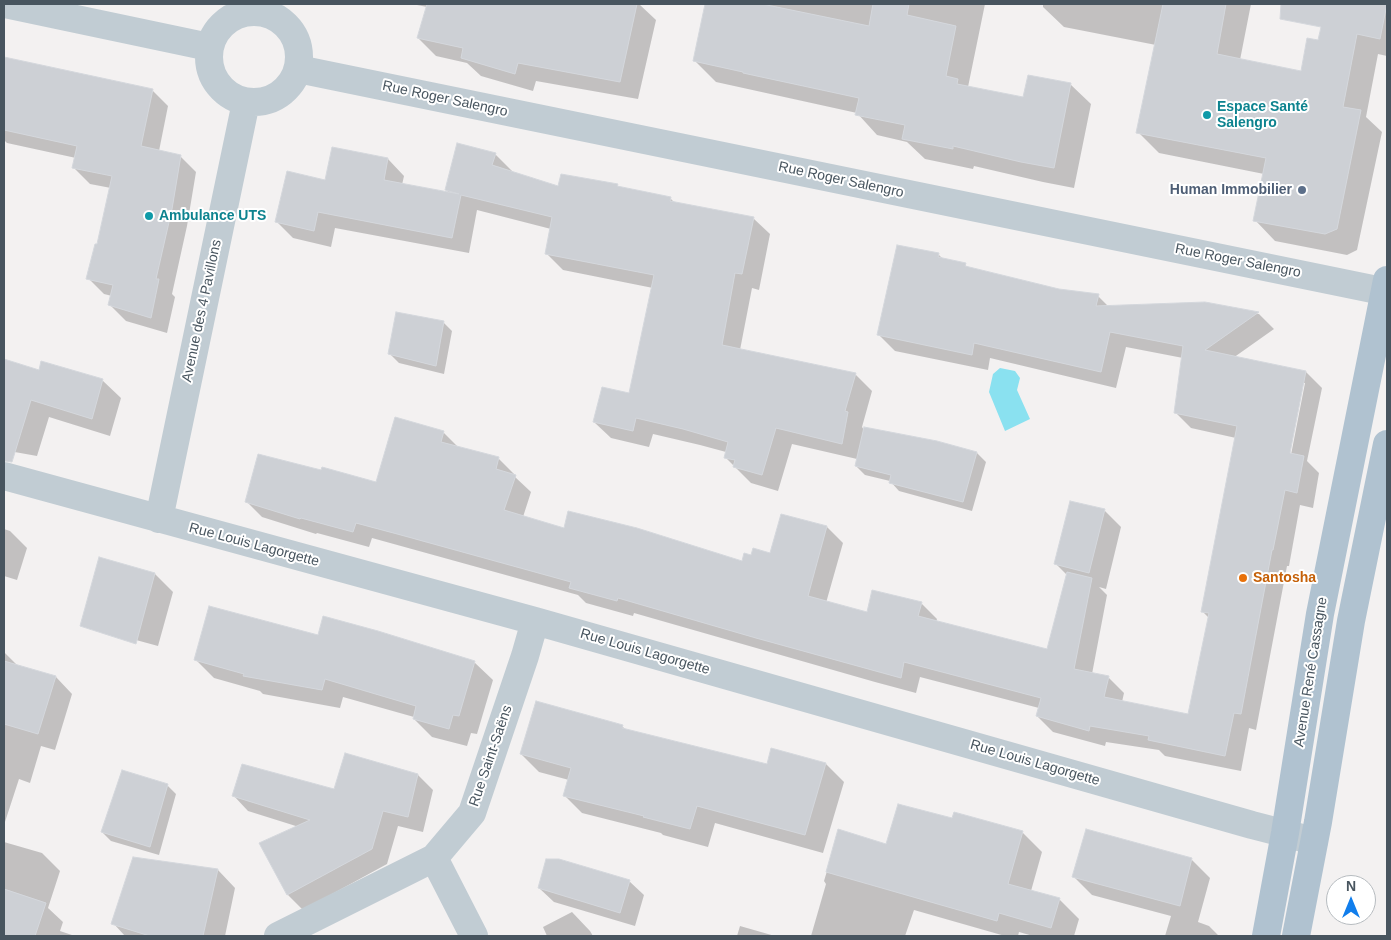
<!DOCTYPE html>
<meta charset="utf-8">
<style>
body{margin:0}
#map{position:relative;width:1391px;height:940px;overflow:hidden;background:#f3f1f1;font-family:Helvetica,sans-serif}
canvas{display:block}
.frame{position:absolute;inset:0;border:5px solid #48555f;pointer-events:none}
.north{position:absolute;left:1326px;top:875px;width:50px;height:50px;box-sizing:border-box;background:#fff;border:1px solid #b6bbbf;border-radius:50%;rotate:0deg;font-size:14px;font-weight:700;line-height:20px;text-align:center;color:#48555f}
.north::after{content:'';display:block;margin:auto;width:18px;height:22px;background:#117eec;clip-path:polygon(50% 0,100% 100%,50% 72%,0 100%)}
</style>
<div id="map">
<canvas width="1391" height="940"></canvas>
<div class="frame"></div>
<div class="north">N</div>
</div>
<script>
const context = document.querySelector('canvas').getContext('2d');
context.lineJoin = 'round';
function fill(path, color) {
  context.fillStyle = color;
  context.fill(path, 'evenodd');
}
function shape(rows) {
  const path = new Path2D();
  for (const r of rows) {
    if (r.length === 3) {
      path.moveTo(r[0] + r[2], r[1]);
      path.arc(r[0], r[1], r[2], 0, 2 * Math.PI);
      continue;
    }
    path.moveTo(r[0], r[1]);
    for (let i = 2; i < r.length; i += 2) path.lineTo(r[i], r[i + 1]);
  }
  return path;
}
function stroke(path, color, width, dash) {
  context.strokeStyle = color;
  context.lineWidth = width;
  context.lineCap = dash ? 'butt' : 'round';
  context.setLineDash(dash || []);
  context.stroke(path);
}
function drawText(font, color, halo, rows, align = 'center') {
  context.font = font + ' Helvetica,sans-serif';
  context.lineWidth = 4;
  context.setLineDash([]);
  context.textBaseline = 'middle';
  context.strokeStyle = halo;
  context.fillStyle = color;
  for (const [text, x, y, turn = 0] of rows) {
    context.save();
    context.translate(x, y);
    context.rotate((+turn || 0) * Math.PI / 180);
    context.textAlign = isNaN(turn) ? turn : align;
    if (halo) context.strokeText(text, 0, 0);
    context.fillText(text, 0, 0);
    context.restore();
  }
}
const water = shape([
 [1000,368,1015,371,1020,378,1017,390,1030,419,1005,431,989,392,993,374]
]);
const shadow = shape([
 [412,4,639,4,656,20,638,99,536,81,533,91,481,76,467,63,436,56,418,38,427,7],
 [707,4,985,4,968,87,1024,99,1070,84,1091,104,1074,188,1043,182,974,166,973,169,925,159,907,142,877,135,857,113,716,82,695,61],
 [1040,4,1251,4,1240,60,1302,73,1319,41,1327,4,1387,4,1387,56,1378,54,1366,117,1382,132,1357,250,1347,255,1275,241,1255,220,1264,174,1159,153,1138,132,1156,45,1064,27,1043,7,1043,4],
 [5,59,152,90,168,106,159,151,180,156,196,172,187,226,172,294,175,297,167,333,126,321,110,305,112,296,104,294,88,278,98,245,111,188,90,184,74,168,76,158,7,143,4,140,4,67],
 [495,154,512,171,511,173,559,188,617,185,620,188,670,198,675,203,753,218,770,234,759,290,752,288,740,350,855,374,872,391,862,427,864,430,937,443,977,453,986,462,972,511,899,491,890,481,865,475,856,466,857,459,792,444,778,491,751,483,725,457,726,452,700,445,653,434,649,447,611,438,594,422,630,394,653,288,563,270,546,253,551,229,477,210,469,253,335,228,331,247,293,238,276,221,326,182,388,159,404,176,402,185,450,194,446,190],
 [938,254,943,259,965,265,969,268,1059,291,1098,296,1109,307,1205,303,1259,314,1274,329,1233,358,1306,372,1322,388,1307,461,1319,473,1313,508,1300,505,1289,566,1287,566,1256,730,1249,728,1241,771,1165,756,1159,750,1106,742,1105,746,1053,732,1037,716,1039,708,920,677,916,693,875,682,634,613,633,616,586,603,578,595,372,538,369,547,317,533,316,534,262,517,246,501,377,484,443,432,459,448,498,458,514,474,514,476,531,492,523,517,565,529,743,563,752,557,771,554,827,527,843,543,826,603,868,614,921,603,937,619,936,622,1048,651,1067,575,1056,564,1104,510,1121,527,1106,589,1099,587,1107,595,1092,674,1108,677,1124,693,1122,702,1189,716,1209,618,1202,611,1236,438,1191,428,1175,412,1183,358,1126,347,1116,388,990,358,988,370,895,351,879,335],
 [1303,383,1305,383,1290,460,1287,459],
 [443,322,452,331,444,374,399,363,390,354],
 [4,360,40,371,102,380,121,398,110,436,49,417,37,456,9,451,4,446],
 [4,529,10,531,27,548,17,580,4,576],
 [155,574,173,592,158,646,103,631],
 [318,637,474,662,493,680,477,734,471,733,467,746,432,737,414,719,414,717,343,697,340,708,263,694,260,691,214,678,196,660],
 [4,652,18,666,56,677,72,694,55,750,41,746,30,783,19,779,4,825],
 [622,726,626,730,768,766,826,764,844,782,823,853,715,823,708,847,663,835,661,833,582,813,564,795,569,780,539,772,521,754],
 [418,775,433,790,423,832,398,826,387,864,303,910,288,895,261,843,299,827,248,811,233,795,335,790],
 [167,785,176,794,159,855,111,841,102,832],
 [952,820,1022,832,1042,852,1031,891,1059,899,1079,919,1074,936,1033,936,1019,932,1018,936,1005,936,914,910,905,936,811,936,826,884,824,881,839,831,887,846],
 [4,842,42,853,60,871,48,908,63,922,60,931,75,936,4,936],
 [1192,860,1210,878,1198,922,1209,926,1219,936,1165,936,1171,916,1092,895,1074,877],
 [218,870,235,888,225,936,125,936,113,923],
 [629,881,644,895,635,926,554,902,539,888],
 [572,912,590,931,593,936,547,936,543,927],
 [740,926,775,936,737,936]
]);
const building = shape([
 [427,4,637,4,620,82,518,63,515,74,461,58,463,48,417,38,427,4],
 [705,4,762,4,869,26,873,4,909,4,907,15,956,26,946,76,958,79,957,84,1023,97,1028,75,1071,83,1054,168,1021,162,953,146,953,149,902,139,905,125,855,115,859,98,743,73,743,72,693,61,705,4],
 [1163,4,1226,4,1217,54,1301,71,1307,38,1318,40,1321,27,1280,19,1281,4,1387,4,1380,39,1357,34,1343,107,1361,110,1337,229,1325,234,1253,221,1266,158,1136,133,1163,4],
 [4,57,153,89,141,146,181,155,172,209,156,279,159,279,151,318,108,305,113,285,86,279,95,244,97,244,112,176,72,168,77,146,4,130,4,57],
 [457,143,496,153,492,165,558,186,561,174,618,184,617,186,671,197,670,201,754,217,742,274,735,273,722,345,856,373,845,411,848,412,842,444,776,428,762,475,733,467,735,460,724,458,728,442,683,429,636,418,633,431,593,422,602,387,629,393,654,275,545,254,552,217,461,195,452,238,318,212,314,231,275,222,287,171,325,180,332,147,388,158,384,180,459,194,445,190,457,143],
 [897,245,939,253,938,257,966,263,965,266,1059,289,1099,294,1096,306,1205,302,1259,312,1205,350,1306,371,1290,453,1304,456,1297,493,1285,490,1273,550,1272,550,1241,714,1234,713,1225,756,1148,740,1149,736,1090,726,1089,731,1036,716,1041,698,904,662,901,678,756,638,618,598,617,601,569,588,571,582,401,535,356,523,353,532,301,518,300,519,245,502,258,454,321,470,322,467,376,482,395,417,444,431,441,442,499,457,496,469,516,475,504,510,564,528,568,511,637,528,742,561,744,553,751,555,753,548,770,553,781,514,827,526,808,596,867,612,872,590,922,602,918,616,1047,649,1067,572,1092,578,1074,669,1109,676,1104,697,1188,714,1209,613,1201,612,1237,426,1174,413,1183,346,1110,332,1101,372,974,343,972,355,877,335,897,245],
 [396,312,444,321,436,366,388,354,396,312],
 [4,359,39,370,41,361,103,379,92,419,31,400,12,462,4,461,4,359],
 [864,427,937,441,977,452,963,502,889,483,891,475,855,466,864,427],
 [1070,501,1105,509,1089,573,1054,564,1070,501],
 [99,557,155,573,136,644,80,626,99,557],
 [209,606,318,635,323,616,378,631,475,661,459,716,453,715,449,729,413,719,416,706,325,679,322,690,243,676,244,674,194,660,209,606],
 [4,661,56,676,38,734,4,724,4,661],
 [536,701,623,725,622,728,767,764,771,748,826,763,805,835,697,806,690,829,643,817,644,816,563,796,571,768,520,754,536,701],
 [345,753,418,774,408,817,383,811,372,849,287,895,259,843,310,820,232,796,242,764,334,789,345,753],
 [122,770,168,784,150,847,101,832,122,770],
 [898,804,952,818,954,812,1023,831,1008,884,1060,898,1051,928,999,913,997,921,826,872,838,829,886,844,898,804],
 [1086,829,1192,858,1180,906,1072,877,1086,829],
 [133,857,218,869,203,936,150,936,111,924,133,857],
 [546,859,559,859,630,880,620,913,538,888,546,859],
 [4,889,46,903,35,936,4,936,4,889]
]);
const minor = shape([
 [5,4,209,47],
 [254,57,45],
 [298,69,1387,292],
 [4,476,535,621,1252,825,1314,841],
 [159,519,246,102],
 [434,858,474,936],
 [278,936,434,858,472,813,525,656,535,621]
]);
const major = shape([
 [1266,936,1285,833,1320,614,1387,280],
 [1296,936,1318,822,1351,621,1387,444]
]);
const markers = [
 [1207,115,5,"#0f9aa8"],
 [1302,190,5,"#5c6f8a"],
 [149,216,5,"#0f9aa8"],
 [1243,578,5,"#e8710a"]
];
const streetNames = [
 ["Rue Roger Salengro",445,99,12],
 ["Rue Roger Salengro",841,180,12],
 ["Rue Roger Salengro",1238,261,11],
 ["Avenue des 4 Pavillons",202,311,-78],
 ["Rue Louis Lagorgette",254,545,15],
 ["Rue Louis Lagorgette",645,652,16],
 ["Avenue René Cassagne",1311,672,-81],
 ["Rue Saint-Saëns",491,756,-71],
 ["Rue Louis Lagorgette",1035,763,16]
];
const cultureNames = [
 ["Espace Santé",1217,107],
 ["Salengro",1217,123],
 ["Ambulance UTS",159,216]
];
const serviceNames = [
 ["Human Immobilier",1292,190]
];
const foodNames = [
 ["Santosha",1253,578]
];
fill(water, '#8ae1f0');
fill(shadow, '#0003');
fill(building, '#cdd0d5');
stroke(building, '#d4d7dc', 1);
stroke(minor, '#c1ccd3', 28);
stroke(major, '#b0c2d0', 28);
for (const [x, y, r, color] of markers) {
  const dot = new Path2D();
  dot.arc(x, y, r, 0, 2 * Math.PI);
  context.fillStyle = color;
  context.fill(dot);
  stroke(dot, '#fff', 2);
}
drawText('14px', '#48555f', '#fff', streetNames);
drawText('bold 14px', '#0d838f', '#fff', cultureNames, 'left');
drawText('bold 14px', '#4e5e75', '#fff', serviceNames, 'right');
drawText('bold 14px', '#c56008', '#fff', foodNames, 'left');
</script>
